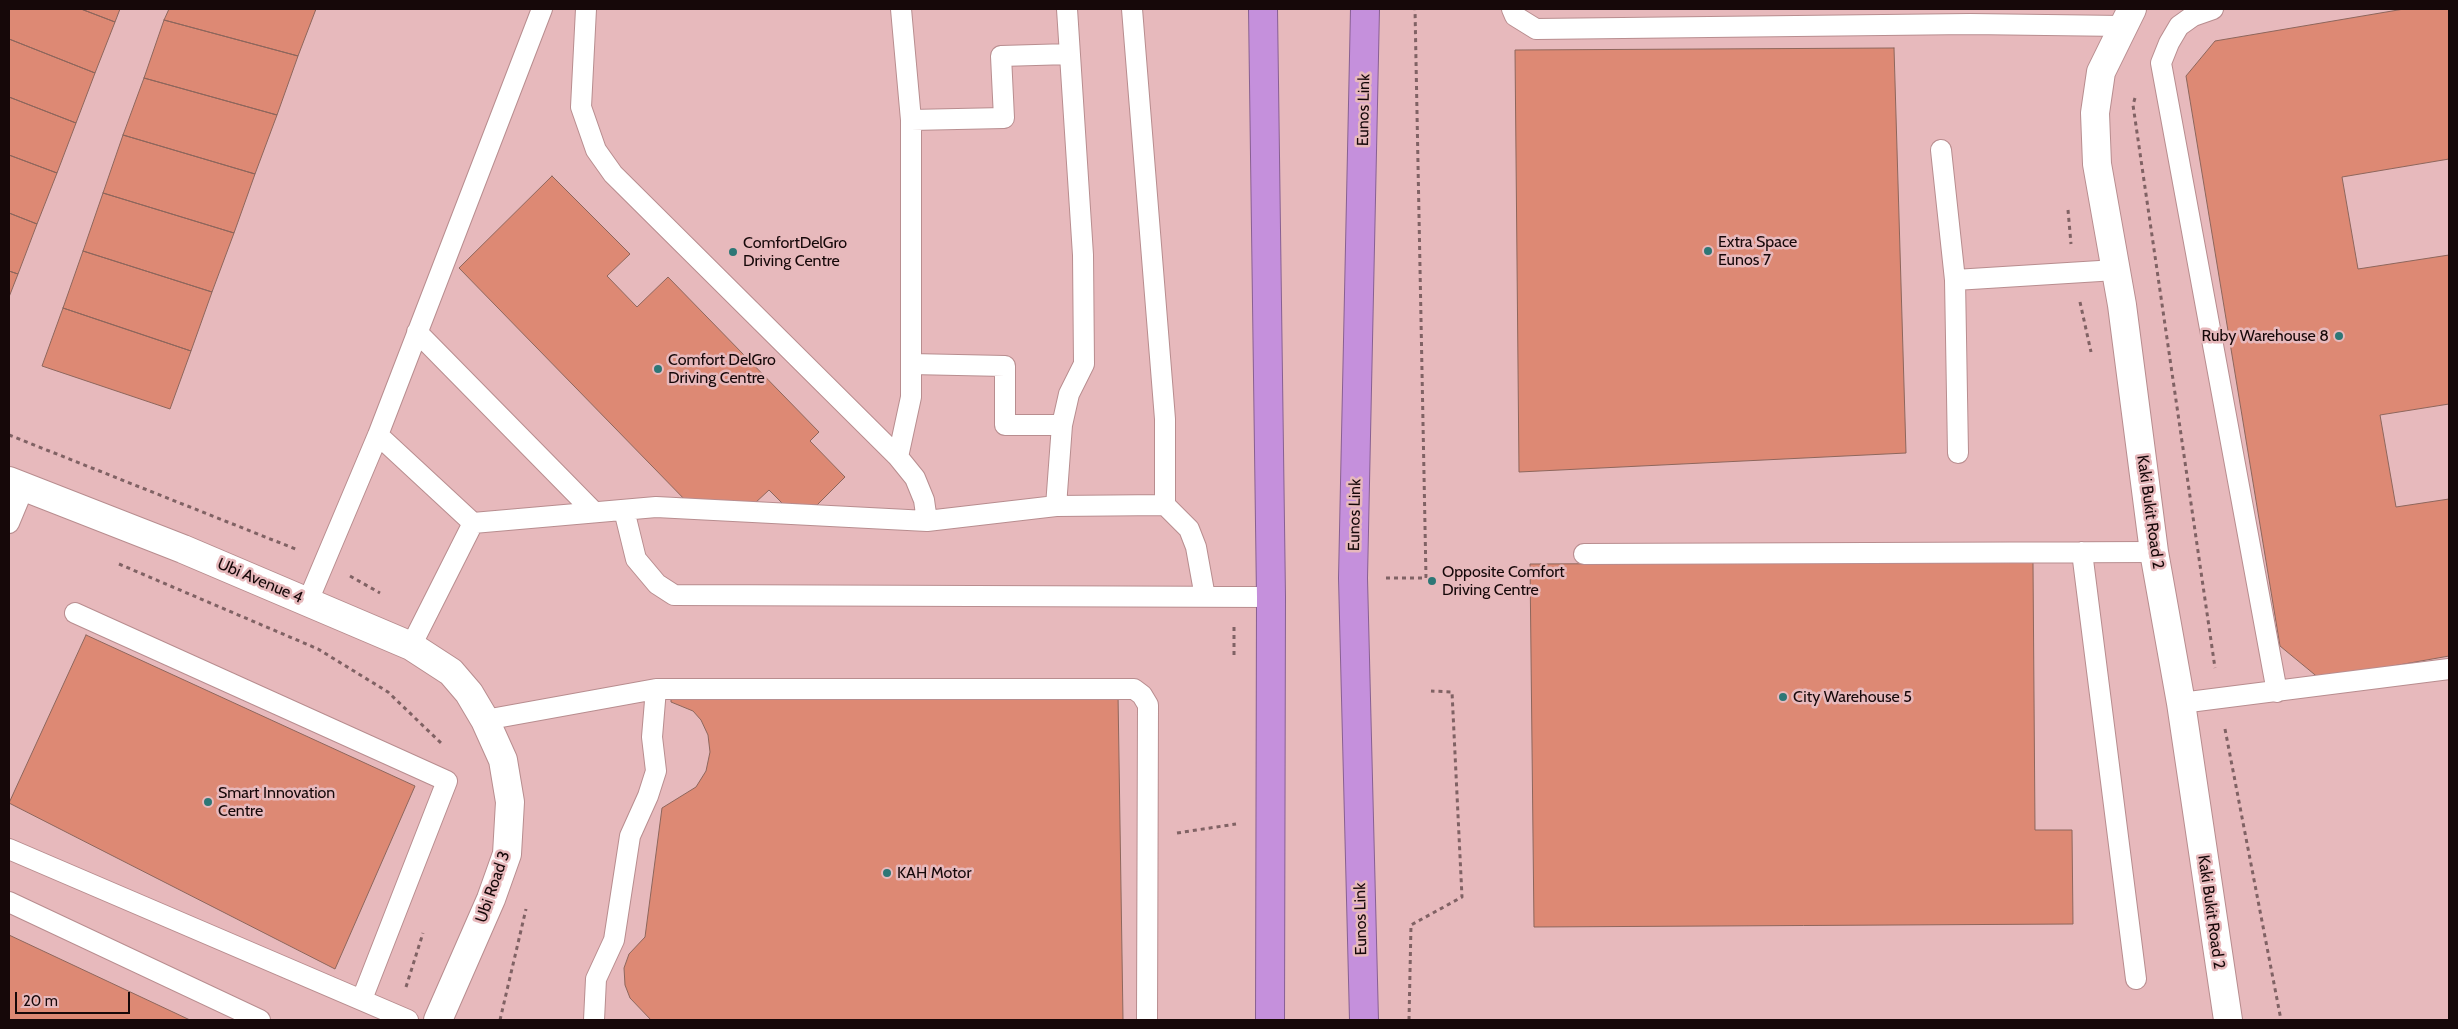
<!DOCTYPE html>
<style>
body{margin:0}
#map{position:relative;width:2458px;height:1029px;overflow:hidden;background:#e7b9bc;font-family:Cabin,sans-serif}
canvas{display:block}
.frame{position:absolute;inset:0;border:10px solid #160809;pointer-events:none}
.scale{position:absolute;left:15px;top:992px;width:115px;height:22px;box-sizing:border-box;border:2px solid #160809;border-top:0;padding-left:6px;font-size:15px;line-height:18px;white-space:nowrap;color:#160809;-webkit-text-stroke:4px #e7b9bc;paint-order:stroke}
</style>
<div id="map">
<canvas width="2458" height="1029"></canvas>
<div class="frame"></div>
<div class="scale">20 m</div>
</div>
<script>
const context = document.querySelector('canvas').getContext('2d');
context.lineJoin = 'round';
function fill(path, color) {
  context.fillStyle = color;
  context.fill(path, 'evenodd');
}
function shape(rows) {
  const path = new Path2D();
  for (const r of rows) {
    path.moveTo(r[0], r[1]);
    for (let i = 2; i < r.length; i += 2) path.lineTo(r[i], r[i + 1]);
  }
  return path;
}
function stroke(path, color, width, dash) {
  context.strokeStyle = color;
  context.lineWidth = width;
  context.lineCap = dash ? 'butt' : 'round';
  context.setLineDash(dash || []);
  context.stroke(path);
}
function drawText(font, color, halo, rows, align = 'center') {
  context.font = font + ' Cabin,sans-serif';
  context.lineWidth = 5;
  context.setLineDash([]);
  context.textBaseline = 'middle';
  context.strokeStyle = halo;
  context.fillStyle = color;
  for (const [text, x, y, turn = 0] of rows) {
    context.save();
    context.translate(x, y);
    context.rotate((+turn || 0) * Math.PI / 180);
    context.textAlign = isNaN(turn) ? turn : align;
    if (halo) context.strokeText(text, 0, 0);
    context.fillText(text, 0, 0);
    context.restore();
  }
}
const building = shape([
 [9,9,81,9,115,22,95,73,9,39,9,9],
 [81,9,120,9,115,22,81,9],
 [169,9,316,9,298,56,164,20,169,9],
 [2404,9,2449,9,2449,159,2342,177,2358,269,2449,255,2449,404,2380,415,2396,507,2449,499,2449,656,2320,679,2280,646,2186,76,2215,41,2404,9],
 [164,20,298,56,277,115,144,78,164,20],
 [9,39,95,73,76,123,9,97,9,39],
 [1894,48,1906,453,1519,472,1515,50,1894,48],
 [144,78,277,115,255,174,123,135,144,78],
 [9,97,76,123,57,173,9,155,9,97],
 [123,135,255,174,234,233,103,193,123,135],
 [9,155,57,173,37,224,9,213,9,155],
 [552,176,630,254,607,276,637,307,668,277,819,432,810,441,845,477,817,505,783,504,769,490,754,504,690,505,459,268,552,176],
 [103,193,234,233,212,292,83,251,103,193],
 [9,213,37,224,18,274,9,271,9,213],
 [83,251,212,292,191,351,63,308,83,251],
 [9,271,18,274,9,297,9,271],
 [63,308,191,351,170,409,42,366,63,308],
 [2033,562,2035,830,2072,830,2073,924,1534,927,1530,564,2033,562],
 [86,635,415,786,335,969,9,803,86,635],
 [671,692,1118,694,1123,1020,651,1020,630,998,625,985,624,968,629,954,645,937,662,808,696,787,706,771,710,752,708,735,701,720,693,711,671,702,671,692],
 [9,935,190,1020,9,1020,9,935]
]);
const path = shape([
 [2135,98,2133,105,2215,668],
 [2068,210,2071,244],
 [2080,302,2091,352],
 [9,435,298,550],
 [119,564,318,649,388,692,442,744],
 [350,576,380,593],
 [1386,578,1426,578,1415,9],
 [1234,627,1234,656],
 [2225,729,2281,1020],
 [1177,833,1236,824],
 [406,987,423,933],
 [500,1020,526,909],
 [1409,1020,1411,925,1462,897,1452,692,1431,691]
]);
const lane = shape([
 [586,9,581,107,596,150,613,174,898,457,915,478,924,500,927,521],
 [1132,9,1165,419,1165,505,1189,529,1196,547,1205,597],
 [1512,9,1515,16,1536,29,1970,24,2122,26],
 [2213,9,2193,16,2179,26,2169,43,2161,63,2277,692],
 [911,120,1004,118,1001,56,1070,54],
 [1941,150,1955,280,1958,453],
 [1955,280,2116,270],
 [417,332,594,512],
 [911,364,1005,366,1005,425,1062,425],
 [378,435,473,523,656,507,927,521,1056,506,1165,505],
 [898,457,911,397,911,120,901,9],
 [1056,506,1062,425,1069,394,1084,364,1083,255,1067,9],
 [624,510,636,559,657,584,674,595,1271,597],
 [9,523,24,487],
 [2082,552,2136,979],
 [1584,554,2154,552],
 [308,601,378,435,542,9],
 [75,613,447,781,362,999],
 [411,646,473,523],
 [2181,703,2449,669],
 [485,720,656,689,1134,689,1142,695,1148,705,1147,1020],
 [9,849,408,1020],
 [9,902,260,1020],
 [594,1020,596,979,614,940,630,836,648,796,656,771,652,737,656,689]
]);
const street = shape([
 [2132,9,2101,72,2095,113,2097,164,2122,305,2154,552,2181,703,2228,1020]
]);
const secondary = shape([
 [9,481,183,549,411,646,451,672,469,693,485,720,503,760,510,802,507,854,491,899,438,1020]
]);
const highway = shape([
 [1263,9,1271,597,1270,1020],
 [1364,1020,1353,578,1365,9]
]);
const markers = [
 [1708,251,5,"#2d7776"],
 [733,252,5,"#2d7776"],
 [2339,336,5,"#2d7776"],
 [658,369,5,"#2d7776"],
 [1432,581,5,"#2d7776"],
 [1783,697,5,"#2d7776"],
 [208,802,5,"#2d7776"],
 [887,873,5,"#2d7776"]
];
const streetNames = [
 ["Eunos Link",1364,110,-89],
 ["Kaki Bukit Road 2",2150,512,82],
 ["Eunos Link",1355,515,-89],
 ["Ubi Avenue 4",260,581,23],
 ["Ubi Road 3",493,887,-71],
 ["Kaki Bukit Road 2",2211,912,82],
 ["Eunos Link",1361,919,-91]
];
const poiNames = [
 ["Extra Space",1718,242],
 ["Eunos 7",1718,260],
 ["ComfortDelGro",743,243],
 ["Driving Centre",743,261],
 ["Ruby Warehouse 8",2329,336,"right"],
 ["Comfort DelGro",668,360],
 ["Driving Centre",668,378],
 ["Opposite Comfort",1442,572],
 ["Driving Centre",1442,590],
 ["City Warehouse 5",1793,697],
 ["Smart Innovation",218,793],
 ["Centre",218,811],
 ["KAH Motor",897,873]
];
fill(building, '#dd8974');
stroke(building, '#8d665c', 1);
stroke(lane, '#b88d8f', 22);
stroke(street, '#b88d8f', 30);
stroke(secondary, '#b88d8f', 30);
stroke(highway, '#886092', 30);
stroke(path, '#806264', 3, [4, 4]);
stroke(lane, '#fff', 20);
stroke(street, '#fff', 28);
stroke(secondary, '#fff', 28);
stroke(highway, '#c590dc', 28);
for (const [x, y, r, color] of markers) {
  const dot = new Path2D();
  dot.arc(x, y, r, 0, 2 * Math.PI);
  context.fillStyle = color;
  context.fill(dot);
  stroke(dot, '#e7b9bc', 2);
}
drawText('16px', '#160809', '#e7b9bc', streetNames);
drawText('16px', '#160809', '#e7b9bc', poiNames, 'left');
</script>
